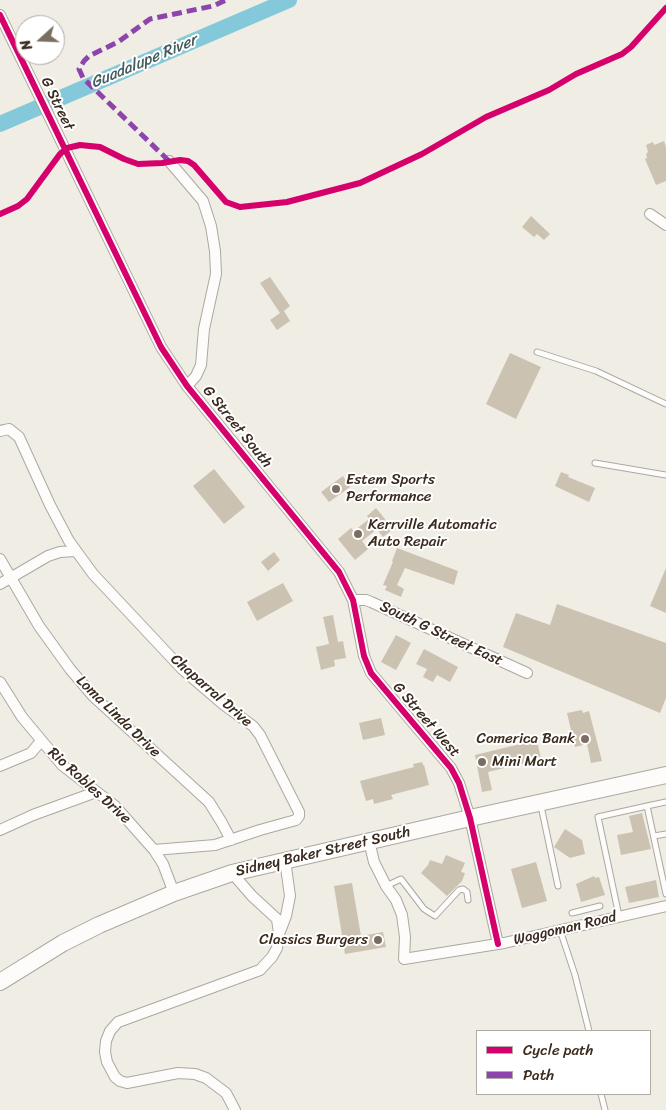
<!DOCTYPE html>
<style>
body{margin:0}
#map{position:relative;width:666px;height:1110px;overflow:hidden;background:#efede4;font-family:Sriracha,sans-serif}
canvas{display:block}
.legend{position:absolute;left:476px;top:1030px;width:175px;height:65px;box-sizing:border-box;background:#fff;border:1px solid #b1aaa5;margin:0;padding:6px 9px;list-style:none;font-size:15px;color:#3b2a1e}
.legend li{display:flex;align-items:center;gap:10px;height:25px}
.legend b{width:25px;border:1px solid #b1aaa5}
.north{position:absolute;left:15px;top:15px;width:50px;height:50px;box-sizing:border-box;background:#fff;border:1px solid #b1aaa5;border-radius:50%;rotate:250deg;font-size:14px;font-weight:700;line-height:20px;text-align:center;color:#3b2a1e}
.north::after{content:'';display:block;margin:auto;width:18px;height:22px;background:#7a6e63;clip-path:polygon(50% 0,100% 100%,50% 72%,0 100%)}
</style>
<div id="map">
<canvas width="666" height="1110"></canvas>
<ul class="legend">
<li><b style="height:6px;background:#d6006c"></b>Cycle path</li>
<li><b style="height:6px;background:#8e44ad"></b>Path</li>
</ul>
<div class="north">N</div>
</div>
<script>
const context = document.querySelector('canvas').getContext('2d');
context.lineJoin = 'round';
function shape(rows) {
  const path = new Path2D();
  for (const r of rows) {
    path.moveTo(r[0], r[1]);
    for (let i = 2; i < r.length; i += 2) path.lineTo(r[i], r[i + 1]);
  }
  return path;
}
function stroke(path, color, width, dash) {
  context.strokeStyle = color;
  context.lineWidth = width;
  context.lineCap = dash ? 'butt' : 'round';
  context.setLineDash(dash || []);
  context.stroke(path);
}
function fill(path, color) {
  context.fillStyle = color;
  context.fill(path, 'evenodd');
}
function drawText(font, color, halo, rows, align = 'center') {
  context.font = font + ' Sriracha,sans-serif';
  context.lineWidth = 4;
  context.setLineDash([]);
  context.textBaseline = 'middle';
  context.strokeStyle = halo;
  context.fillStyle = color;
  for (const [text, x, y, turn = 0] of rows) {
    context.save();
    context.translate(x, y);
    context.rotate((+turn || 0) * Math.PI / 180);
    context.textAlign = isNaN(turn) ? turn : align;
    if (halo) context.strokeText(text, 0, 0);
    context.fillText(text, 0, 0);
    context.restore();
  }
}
const river = shape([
 [0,124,289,0]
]);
const building = shape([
 [664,141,666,147,666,181,656,185,645,159,647,158,646,154,648,152,646,145,653,142,654,145],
 [531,216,550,234,544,240,537,234,534,237,522,227],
 [270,277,290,306,284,311,290,321,277,330,270,320,280,313,260,283],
 [510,353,541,367,516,419,486,404],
 [214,469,245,507,224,524,193,486],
 [561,472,569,475,568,477,595,488,589,502,555,486],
 [343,476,350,487,329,502,321,492],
 [376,508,393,529,383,537,377,529,362,541,368,549,355,560,338,539,351,528,354,531,369,519,367,516],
 [397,548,458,571,454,585,405,568,397,585,404,589,401,597,385,590,387,586,383,585,393,562,392,561],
 [274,552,280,560,268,571,261,562],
 [666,568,666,613,650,606],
 [283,583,293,601,257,621,247,602],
 [557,604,666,643,666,698,660,713,503,647,516,613,550,625],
 [333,615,338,642,343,641,346,658,334,660,335,666,321,670,316,647,329,644,323,617],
 [396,635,411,643,396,670,381,662],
 [424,649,458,667,450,682,437,675,433,682,423,677,427,669,416,664],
 [582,710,583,713,589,711,602,761,591,763,587,744,575,747,567,713],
 [381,718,385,735,363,740,359,723],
 [537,740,541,759,488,772,492,790,482,792,475,755],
 [422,762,423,765,424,765,429,785,391,795,393,799,374,804,373,799,366,801,360,781,414,767,413,764],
 [642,813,651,849,621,855,617,835,633,832,629,816],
 [565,829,582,840,585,854,570,858,554,847],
 [446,855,465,863,461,872,465,873,462,881,447,896,421,873,428,865,430,860,442,864],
 [536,862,547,901,522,908,511,869],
 [594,876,595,878,599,877,605,895,581,902,576,884],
 [656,880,659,897,629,903,625,887],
 [352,883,361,936,383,932,386,947,345,954,334,886]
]);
const lane = shape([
 [537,352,596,371,666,404],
 [595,463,666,475],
 [541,806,558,886],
 [647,806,666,802],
 [654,836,666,834],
 [386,886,401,879,424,909,435,916,459,890,463,889,467,892,468,900],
 [572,913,600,906],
 [619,916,598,817,647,806,666,894],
 [560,930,575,975,589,1031],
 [601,1094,605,1110]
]);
const street = shape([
 [0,15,161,347,187,386,339,572,353,600,364,656,371,673,451,768,459,783,470,818,498,944],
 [169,161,203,201,211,226,215,251,216,274,204,329,201,365,196,376,187,386],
 [650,214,666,225],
 [0,431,9,429,19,437,50,505,69,541,93,574,182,669,224,705,253,726,260,735,299,812,299,816,296,820,260,830,215,845,154,850],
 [0,559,39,626,70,669,93,696,209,802,222,823,231,840],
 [0,584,48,556,60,552,75,551],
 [353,600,366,600,371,602,527,673],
 [0,682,22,717,62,765,115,806,154,850,163,864,174,893],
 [0,766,31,753,41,741],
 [0,830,33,815,96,792],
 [369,841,374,862,386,886,396,900,402,915,405,937,404,959,504,943,666,906],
 [232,873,252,896,277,919,279,934,286,916,290,896,285,860],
 [235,1110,226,1093,206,1078,195,1074,178,1073,127,1083,120,1081,115,1077,107,1062,105,1052,106,1041,110,1031,118,1022,260,970,272,957,277,948,279,934]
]);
const primary = shape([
 [0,982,63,943,99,925,174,893,232,873,470,818,666,775]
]);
const quiet = shape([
 [169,161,83,78,79,69,84,61,89,56,118,42,150,19,213,6,226,0]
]);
const cycleway = shape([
 [0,15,161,347,187,386,339,572,353,600,364,656,371,673,451,768,459,783,470,818,498,944],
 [0,214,18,206,27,199,60,154,67,148,80,145,100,147,124,159,138,164,162,163,180,160,188,161,194,165,226,202,240,207,287,202,360,183,422,154,486,117,549,90,576,74,622,54,631,47,666,8]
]);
const markers = [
 [336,489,5,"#7a6e63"],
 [358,534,5,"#7a6e63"],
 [585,739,5,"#7a6e63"],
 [482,762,5,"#7a6e63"],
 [378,940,5,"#7a6e63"]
];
const streetNames = [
 ["G Street",57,104,64],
 ["G Street South",237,427,51],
 ["South G Street East",441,634,25],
 ["Chaparral Drive",211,691,41],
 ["Loma Linda Drive",118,717,44],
 ["G Street West",426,720,49],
 ["Rio Robles Drive",89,786,42],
 ["Sidney Baker Street South",323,852,-13],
 ["Waggoman Road",565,929,-13]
];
const poiNames = [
 ["Estem Sports",346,480],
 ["Performance",346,497],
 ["Kerrville Automatic",368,525],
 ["Auto Repair",368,542],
 ["Comerica Bank",575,739,"right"],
 ["Mini Mart",492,762],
 ["Classics Burgers",368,940,"right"]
];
const waterNames = [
 ["Guadalupe River",144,62,-23]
];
stroke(river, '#84c9d9', 16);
fill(building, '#ccc2b2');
stroke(lane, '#aba8a1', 7);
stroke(street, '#aba8a1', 12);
stroke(primary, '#aba8a1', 18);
stroke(lane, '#fdfcfb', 5);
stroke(street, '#fdfcfb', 10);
stroke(primary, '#fdfcfb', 16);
stroke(quiet, '#8e44ad', 5, [10, 5]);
stroke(cycleway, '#d6006c', 6);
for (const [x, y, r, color] of markers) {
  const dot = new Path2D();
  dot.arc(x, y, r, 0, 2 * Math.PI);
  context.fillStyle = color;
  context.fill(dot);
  stroke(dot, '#fff', 2);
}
drawText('15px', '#3b2a1e', '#fff', streetNames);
drawText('15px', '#3b2a1e', '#fff', poiNames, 'left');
drawText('italic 16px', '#445c5e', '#fff', waterNames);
</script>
